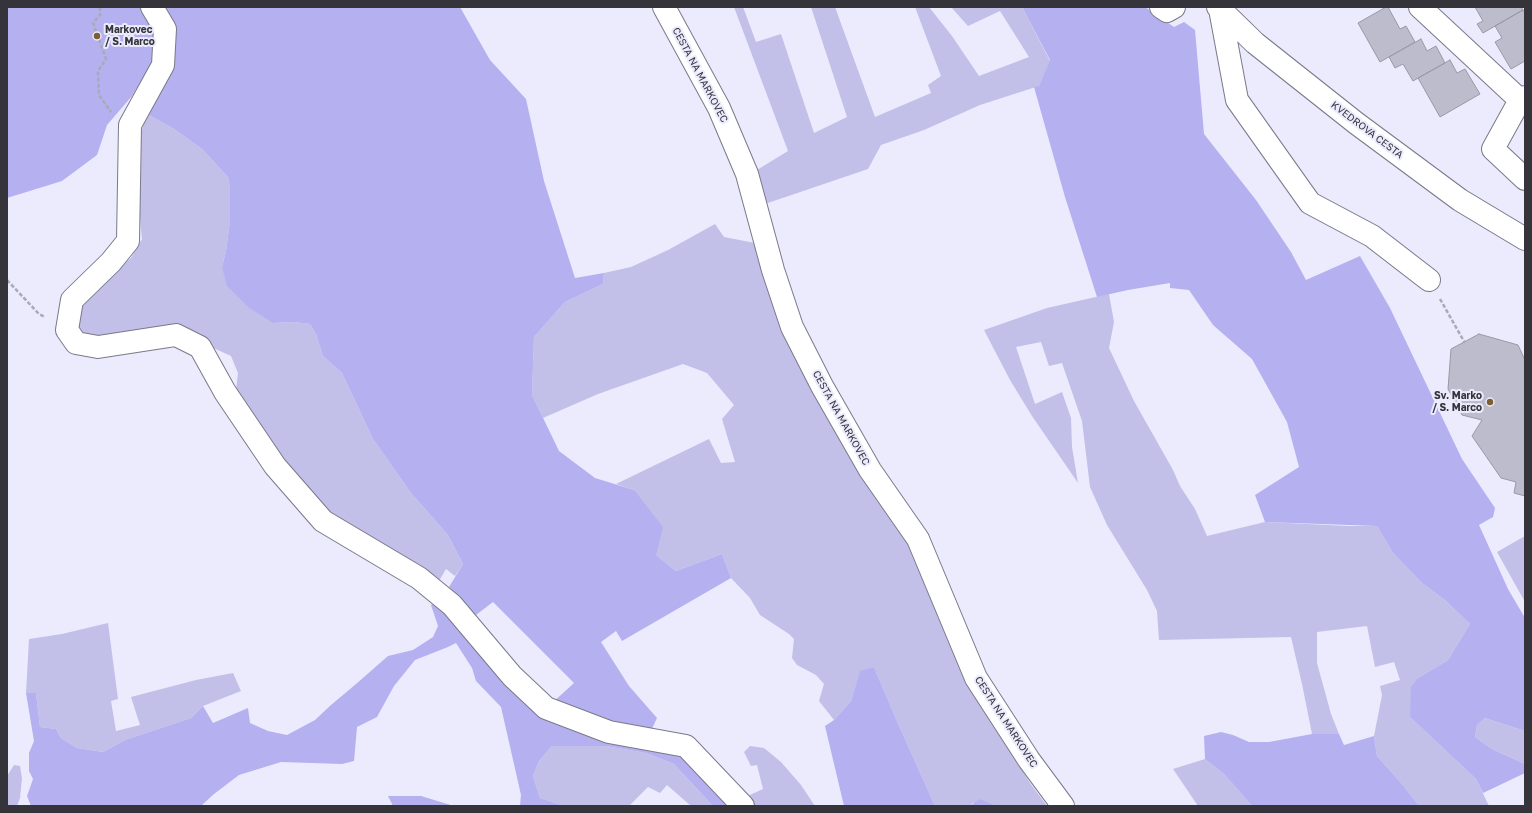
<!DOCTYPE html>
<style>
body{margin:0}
#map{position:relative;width:1532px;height:813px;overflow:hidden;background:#ebebfd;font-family:"Golos Text",sans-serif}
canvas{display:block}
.frame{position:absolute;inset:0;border:8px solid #35343b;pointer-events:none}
</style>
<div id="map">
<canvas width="1532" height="813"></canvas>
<div class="frame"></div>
</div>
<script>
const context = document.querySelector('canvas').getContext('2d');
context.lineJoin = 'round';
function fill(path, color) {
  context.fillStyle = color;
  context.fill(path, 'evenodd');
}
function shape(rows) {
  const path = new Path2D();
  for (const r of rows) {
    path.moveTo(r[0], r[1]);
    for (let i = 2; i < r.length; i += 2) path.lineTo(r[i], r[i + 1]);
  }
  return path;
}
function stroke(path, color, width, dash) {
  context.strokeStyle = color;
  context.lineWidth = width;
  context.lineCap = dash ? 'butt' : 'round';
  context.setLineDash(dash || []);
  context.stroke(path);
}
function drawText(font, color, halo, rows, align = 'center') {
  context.font = font + ' "Golos Text",sans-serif';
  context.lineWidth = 4;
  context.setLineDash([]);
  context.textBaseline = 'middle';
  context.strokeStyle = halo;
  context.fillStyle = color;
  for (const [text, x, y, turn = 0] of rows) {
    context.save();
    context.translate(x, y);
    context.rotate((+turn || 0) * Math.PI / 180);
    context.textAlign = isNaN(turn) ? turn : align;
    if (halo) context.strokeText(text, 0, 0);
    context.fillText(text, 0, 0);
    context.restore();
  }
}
const green = shape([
 [734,7,743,7,756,42,781,34,814,133,847,117,811,7,835,7,875,117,931,93,928,85,941,76,915,7,929,7,952,36,979,76,1029,57,1000,11,968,26,951,7,1022,7,1050,61,1039,86,980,105,924,130,881,145,868,169,762,205,752,173,788,151],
 [147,114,174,129,202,149,228,177,230,188,230,220,226,251,222,267,273,323,294,322,310,324,316,334,323,356,342,373,373,439,411,493,448,535,463,564,455,576,446,569,439,581,355,536,309,496,253,417,236,390,238,373,231,356,207,345,93,341,78,332,79,307,93,289,131,258,142,239,136,180,139,139],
 [715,224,724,237,760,244,906,533,986,713,1030,783,1047,806,996,806,994,805,973,803,970,806,935,806,896,719,874,667,860,672,851,701,834,720,819,701,824,684,816,675,797,665,792,658,794,639,789,634,760,615,750,598,731,578,722,554,676,571,656,555,634,490,616,484,709,439,721,463,735,462,722,419,734,405,707,373,683,364,598,394,543,418,532,395,534,337,565,302,603,284,604,273,631,267,668,250],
 [1109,294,1114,322,1109,348,1134,401,1173,470,1180,486,1195,509,1207,536,1265,522,1349,526,1377,526,1393,553,1422,583,1446,601,1470,624,1448,660,1418,678,1410,717,1476,779,1489,806,1419,806,1402,784,1377,756,1374,736,1382,695,1380,686,1400,680,1394,662,1375,667,1367,626,1317,632,1317,663,1331,714,1339,734,1312,734,1302,684,1291,637,1159,640,1157,611,1147,590,1107,525,1090,487,1082,421,1062,363,1049,366,1041,342,1016,347,1035,404,1062,392,1071,418,1072,447,1078,483,1032,416,1010,380,984,330,1047,308],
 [1525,536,1525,602,1497,552],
 [108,623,118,699,111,701,116,731,140,725,131,697,196,680,233,673,241,691,203,706,191,718,125,740,103,752,77,748,61,738,56,729,40,727,36,693,26,693,29,639,62,634],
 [1485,718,1525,731,1525,764,1492,749,1475,737,1477,725],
 [552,746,606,746,646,753,674,764,713,806,691,806,667,785,660,793,648,787,629,806,564,806,540,798,533,776,539,761],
 [750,746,764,748,781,762,801,785,815,806,747,806,741,799,763,789,757,765,751,766,744,752],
 [1205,759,1224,774,1252,806,1198,806,1173,769],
 [14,765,20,766,22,778,20,798,17,806,7,806,7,776]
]);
const forest = shape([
 [7,7,142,7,154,27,155,58,132,96,107,125,97,155,62,181,7,198],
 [161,7,460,7,490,60,526,99,544,181,575,278,604,273,603,284,565,302,534,337,532,395,559,451,595,478,634,490,663,527,656,555,676,571,722,554,731,578,622,641,616,631,601,642,629,686,657,718,650,733,550,705,574,683,493,602,472,618,449,587,463,564,448,535,411,493,373,439,342,373,323,356,316,334,310,324,294,322,273,323,248,307,227,286,222,267,226,251,230,220,230,188,228,177,202,149,174,129,147,114],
 [1022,7,1145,7,1174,27,1184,22,1195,30,1204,134,1256,200,1291,252,1306,280,1360,256,1390,308,1462,459,1495,508,1493,517,1479,525,1508,589,1525,618,1525,731,1485,718,1477,725,1475,737,1492,749,1525,764,1525,773,1483,793,1476,779,1410,717,1411,687,1418,678,1448,660,1470,624,1446,601,1422,583,1393,553,1377,526,1265,522,1255,495,1299,467,1287,422,1252,359,1213,325,1189,290,1170,288,1170,283,1128,290,1097,297,1065,197,1034,87,1039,86,1050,60],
 [438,601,544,716,680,753,733,806,713,806,674,764,646,753,606,746,552,746,539,761,533,776,540,798,564,806,518,806,520,806,521,795,501,707,476,681,472,668,456,643,448,647,415,660,394,686,377,717,357,727,354,761,342,764,281,762,239,775,214,794,201,806,31,806,27,796,33,779,29,771,29,753,34,741,26,693,36,693,40,727,56,729,61,738,77,748,103,752,125,740,191,718,203,706,213,723,248,708,250,723,268,731,287,735,315,720,331,705,356,684,388,656,413,650,433,637,438,626,431,605],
 [874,667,896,719,935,806,844,806,825,726,834,720,851,701,860,671],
 [1221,732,1233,735,1249,742,1269,742,1312,734,1339,734,1344,745,1374,736,1377,756,1402,784,1419,806,1252,806,1224,774,1205,759,1204,736],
 [388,796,421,796,454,806,393,806],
 [980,799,994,805,996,806,970,806]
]);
const building = shape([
 [1386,7,1388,7,1400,29,1406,26,1415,42,1380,62,1358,23,1386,7],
 [1475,7,1521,7,1523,10,1483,33,1477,24,1483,21,1475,7],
 [1523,10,1525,13,1525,61,1511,69,1495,42,1502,38,1495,26,1523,10],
 [1421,39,1427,51,1436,46,1445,63,1413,81,1403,64,1395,68,1389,57,1421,39],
 [1450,60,1457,73,1465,69,1480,94,1440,117,1418,78,1450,60],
 [1479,334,1518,345,1525,360,1525,496,1514,493,1516,482,1501,478,1472,436,1482,420,1462,415,1448,389,1451,349,1479,334]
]);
const path = shape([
 [100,7,100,15,93,23,106,59,98,71,99,95,111,112],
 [7,280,39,314,45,317],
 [1440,299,1465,343]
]);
const minor = shape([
 [152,7,165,29,163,65,130,125,128,241,111,262,72,300,67,330,76,343,98,347,176,335,200,347,225,392,275,466,323,521,419,578,452,605,512,676,546,708,609,732,686,746,743,806],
 [664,7,719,108,747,174,773,270,792,327,822,386,870,470,918,539,976,678,1029,760,1063,806],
 [1161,7,1167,11,1174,7],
 [1218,7,1255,43,1356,123,1460,200,1525,239],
 [1420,7,1520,100,1525,97],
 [1220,9,1237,100,1310,203,1372,236,1429,280],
 [1520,100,1493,149,1525,179]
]);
const markers = [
 [97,36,4,"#7c5f32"],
 [1490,402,4,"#7c5f32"]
];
const poiNames = [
 ["Markovec",105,30],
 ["/ S. Marco",105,42],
 ["Sv. Marko",1482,396,"right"],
 ["/ S. Marco",1482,408,"right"]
];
const streetNames = [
 ["CESTA NA MARKOVEC",700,75,62],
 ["KVEDROVA CESTA",1367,130,37],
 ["CESTA NA MARKOVEC",841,418,61],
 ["CESTA NA MARKOVEC",1006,722,57]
];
fill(green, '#c2bfe9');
fill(forest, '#b5b0f0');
fill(building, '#bdbccd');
stroke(building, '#9998a9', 1);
stroke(minor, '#7a7989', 24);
stroke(path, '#a9a9b7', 2.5, [4, 2]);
stroke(minor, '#fff', 22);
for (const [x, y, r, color] of markers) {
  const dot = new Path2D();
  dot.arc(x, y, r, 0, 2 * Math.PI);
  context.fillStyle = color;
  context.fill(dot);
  stroke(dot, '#ebebfd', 1.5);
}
drawText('bold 10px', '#35343b', '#ebebfd', poiNames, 'left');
drawText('10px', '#35343b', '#ebebfd', streetNames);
</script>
